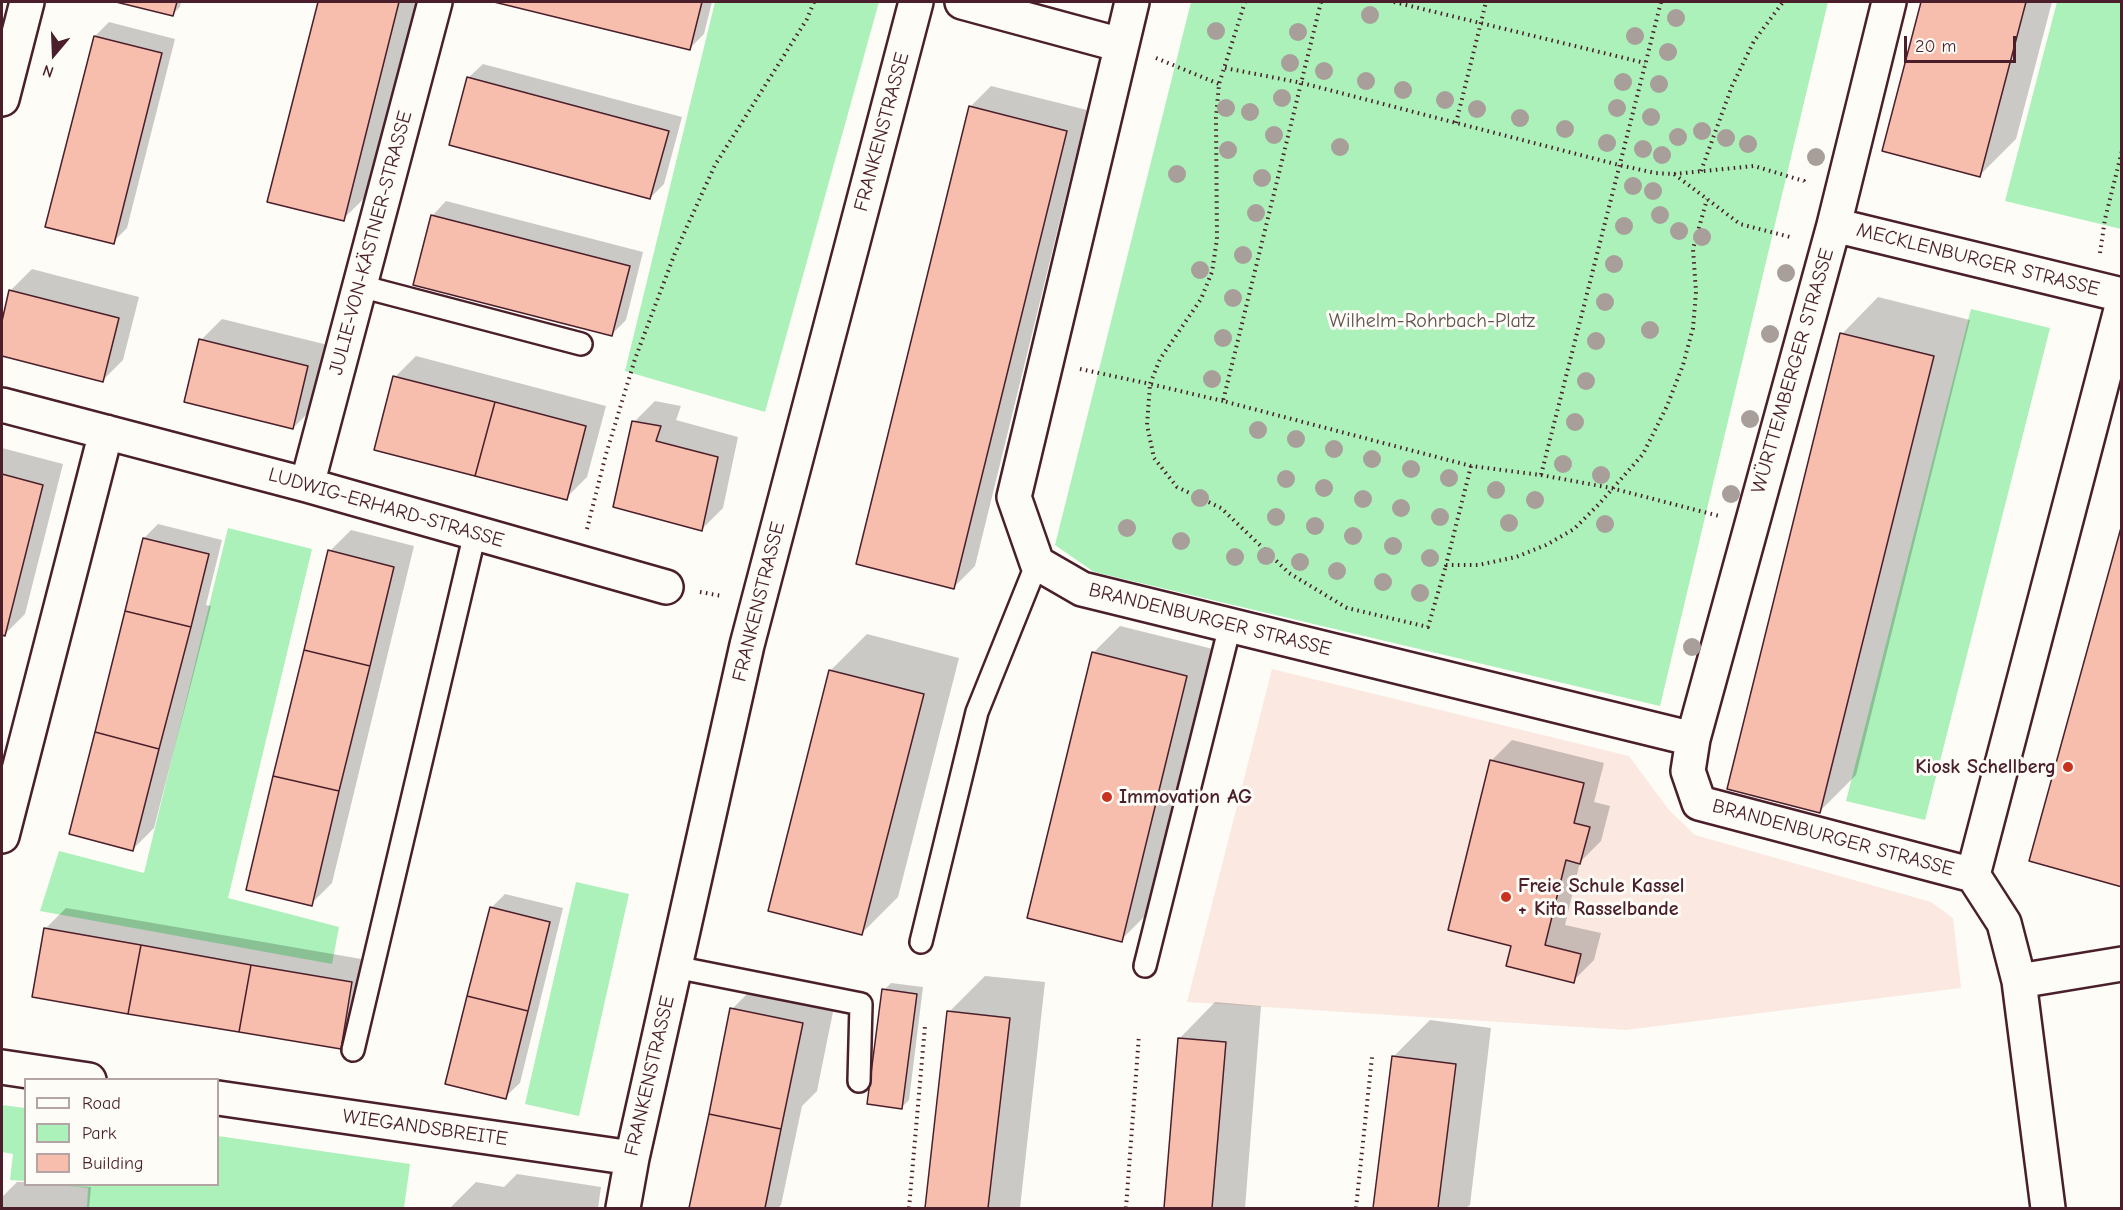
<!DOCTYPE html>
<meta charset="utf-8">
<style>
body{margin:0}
#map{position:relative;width:2123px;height:1210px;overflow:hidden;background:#fdfcf7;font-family:"Comic Neue",sans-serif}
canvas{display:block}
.frame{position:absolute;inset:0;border:3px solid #4a1f2b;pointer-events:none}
.legend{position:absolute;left:24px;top:1078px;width:195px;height:108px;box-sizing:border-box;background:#fdfcf7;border:2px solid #b5a4a5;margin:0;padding:8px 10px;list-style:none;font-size:18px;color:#4a1f2b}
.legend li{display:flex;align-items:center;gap:12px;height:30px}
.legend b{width:30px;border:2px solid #b5a4a5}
.north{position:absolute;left:24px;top:24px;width:60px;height:60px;-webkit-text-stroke:4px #fdfcf7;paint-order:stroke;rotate:199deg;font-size:16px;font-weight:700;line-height:24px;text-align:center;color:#4a1f2b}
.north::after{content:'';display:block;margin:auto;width:21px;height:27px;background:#4a1f2b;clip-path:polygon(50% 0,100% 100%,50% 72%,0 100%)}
.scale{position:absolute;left:1904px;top:36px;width:112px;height:27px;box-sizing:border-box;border:3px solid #4a1f2b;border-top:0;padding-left:8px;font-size:18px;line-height:21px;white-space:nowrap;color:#4a1f2b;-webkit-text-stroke:4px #fdfcf7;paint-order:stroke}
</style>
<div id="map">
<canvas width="2123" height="1210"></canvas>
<div class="frame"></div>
<ul class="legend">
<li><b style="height:8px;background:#fdfcf7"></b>Road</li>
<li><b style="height:16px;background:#acf0ba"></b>Park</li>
<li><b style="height:16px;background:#f7bead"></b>Building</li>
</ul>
<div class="north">N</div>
<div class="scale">20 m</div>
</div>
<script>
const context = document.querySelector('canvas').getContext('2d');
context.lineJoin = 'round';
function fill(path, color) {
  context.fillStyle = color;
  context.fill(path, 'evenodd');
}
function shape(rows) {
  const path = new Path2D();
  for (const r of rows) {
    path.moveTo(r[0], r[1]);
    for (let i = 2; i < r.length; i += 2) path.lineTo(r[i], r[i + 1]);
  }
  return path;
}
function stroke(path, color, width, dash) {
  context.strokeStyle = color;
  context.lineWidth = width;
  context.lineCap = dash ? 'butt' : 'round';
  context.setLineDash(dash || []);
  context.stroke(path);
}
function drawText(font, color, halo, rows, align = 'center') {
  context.font = font + ' "Comic Neue",sans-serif';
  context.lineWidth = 6;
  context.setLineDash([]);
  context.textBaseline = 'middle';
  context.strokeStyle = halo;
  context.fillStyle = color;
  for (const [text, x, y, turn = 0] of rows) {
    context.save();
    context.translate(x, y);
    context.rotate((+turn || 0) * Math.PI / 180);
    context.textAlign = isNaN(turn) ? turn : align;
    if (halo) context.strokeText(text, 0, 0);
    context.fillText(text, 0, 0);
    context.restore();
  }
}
const built = shape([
 [1272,669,1629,756,1669,810,1695,835,1931,902,1953,918,1961,988,1626,1030,1187,1002]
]);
const green = shape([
 [715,2,879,2,765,412,625,371],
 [1191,2,1828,2,1660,706,1094,572,1055,545],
 [2057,2,2121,2,2121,229,2005,201],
 [1971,309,2050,328,1925,820,1846,801],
 [228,528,312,549,228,898,339,927,332,964,40,911,59,851,144,873],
 [576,882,629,894,579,1116,525,1104],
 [2,1105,25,1108,25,1181,10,1180,13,1154,2,1152],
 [218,1136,410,1164,404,1208,87,1208,88,1188,57,1185,218,1184]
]);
const shadow = shape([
 [123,2,181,2,180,7,173,14],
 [320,2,425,2,380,183,343,219,269,201],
 [500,2,712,2,704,34,689,49],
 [1923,2,2052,2,2016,139,1980,175,1884,150],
 [109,22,175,39,127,228,113,242,95,36],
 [483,64,682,117,664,184,650,198,468,78],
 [991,86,1087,110,975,566,954,587,970,107],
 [446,201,643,252,626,320,612,334,432,216],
 [32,269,139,297,123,360,102,381,2,354,2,327,11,290],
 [1878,297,1970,320,1856,775,1820,811,1842,334],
 [222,319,328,345,314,407,293,428,201,340],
 [416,356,606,406,587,477,566,498,395,377],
 [655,401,681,406,676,420,738,437,723,508,702,529,634,422],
 [2,448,63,464,25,614,4,635,2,634],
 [158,524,222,540,206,605,211,606,154,828,133,849,144,538],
 [351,530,414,546,332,883,311,904,330,551],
 [1120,626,1213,649,1148,913,1121,940,1093,653],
 [867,634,959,658,898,897,862,933,831,670],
 [1512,740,1604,763,1594,802,1610,806,1601,841,1580,862,1565,925,1601,933,1594,960,1573,981,1513,945,1491,761],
 [505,894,563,908,520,1083,505,1097,491,908],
 [66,908,373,961,362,1027,341,1048,45,929],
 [768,973,838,987,817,1091,802,1106,781,1205,778,1208,691,1208,732,1009],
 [985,976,1045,982,1020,1208,926,1208,949,1012],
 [891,983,923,987,909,1100,902,1107,884,990],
 [1215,1002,1261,1006,1245,1208,1165,1208,1179,1039],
 [1430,1020,1491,1028,1470,1205,1466,1208,1375,1208,1393,1057],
 [517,1174,601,1187,598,1208,450,1208,476,1182,504,1187],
 [17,1182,26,1182,26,1184,91,1187,89,1208,2,1208,2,1197]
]);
const building = shape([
 [116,2,177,2,173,16,116,2],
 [318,2,399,2,344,221,267,202,318,2],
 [494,2,702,2,690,50,494,2],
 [1921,2,2026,2,1980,177,1882,151,1921,2],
 [94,36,162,53,114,244,45,227,94,36],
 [467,77,669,131,650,199,449,145,467,77],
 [969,106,1067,131,954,589,856,564,969,106],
 [431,215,630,266,612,336,413,285,431,215],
 [9,290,119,318,103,382,2,356,2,321,9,290],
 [1840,333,1934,356,1820,813,1727,789,1840,333],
 [199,339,308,366,293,429,184,402,199,339],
 [393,376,495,402,475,476,374,450,393,376],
 [495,402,586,426,567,500,475,476,495,402],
 [632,421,661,426,656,441,718,457,702,531,613,507,632,421],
 [2,474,43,485,5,636,2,635,2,474],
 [2122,524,2122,887,2029,861,2122,524],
 [143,538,209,554,191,627,125,611,143,538],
 [328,550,394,567,370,666,304,650,328,550],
 [125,611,191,627,159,749,95,732,125,611],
 [304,650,370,666,339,791,273,776,304,650],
 [1092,652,1187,676,1122,942,1027,918,1092,652],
 [829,670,924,694,862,935,768,911,829,670],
 [95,732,159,749,133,851,69,834,95,732],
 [1490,760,1584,783,1574,823,1590,827,1580,864,1566,860,1545,945,1581,954,1574,983,1506,966,1511,946,1448,930,1490,760],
 [273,776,339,791,312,906,246,890,273,776],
 [490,907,550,922,528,1011,467,996,490,907],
 [44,928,141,945,128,1014,32,997,44,928],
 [141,945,251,965,239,1032,128,1014,141,945],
 [251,965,352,982,341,1049,239,1032,251,965],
 [882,989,917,994,902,1109,867,1104,882,989],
 [467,996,528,1011,506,1099,445,1084,467,996],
 [730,1008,803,1023,781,1129,709,1114,730,1008],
 [947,1011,1010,1018,988,1208,925,1208,947,1011],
 [1178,1038,1226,1042,1212,1208,1164,1208,1178,1038],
 [1392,1056,1456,1064,1438,1208,1373,1208,1392,1056],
 [709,1114,781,1129,765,1208,689,1208,709,1114]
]);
const path = shape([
 [1321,2,1223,401,1471,466,1541,475,1661,2],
 [1394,2,1645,63],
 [1156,58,1219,84],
 [1225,68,1302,83,1619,165,1655,173,1674,174,1740,224,1790,237,1793,236],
 [1456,123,1486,2],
 [1701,171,1732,86,1754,41,1783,2],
 [1674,174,1754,166,1804,181,1806,184],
 [2100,253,2105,219,2122,151],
 [1080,369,1150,384,1160,359,1201,299,1212,272,1217,239,1216,118,1219,84,1245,2],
 [1223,401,1150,384,1147,425,1154,458,1177,487,1221,508,1289,573,1347,608,1428,627,1446,565],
 [1471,466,1446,565,1478,565,1516,557,1546,545,1574,529,1598,505,1643,454,1667,406,1683,365,1693,328,1696,292,1693,249,1707,199],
 [1541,475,1611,488,1719,516],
 [587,529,606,454,635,359,675,253,715,165,807,19,814,2],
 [700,592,722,596],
 [909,1208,925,1026],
 [1126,1208,1139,1035],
 [1356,1208,1372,1057]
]);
const service = shape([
 [360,286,581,344],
 [921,942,977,712,1037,563],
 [1145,966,1230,626],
 [675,967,861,1004,859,1081],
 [353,1050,475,533]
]);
const minor = shape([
 [962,2,1121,45],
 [1132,2,1014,497,1037,563,1082,589,1693,739],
 [1889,2,1834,225,1693,739,1688,771,1699,803,1973,875,2004,923,2019,981,2048,1208],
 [2,99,27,2],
 [1834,225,2122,295],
 [2,405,307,485,666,587],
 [307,485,435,2],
 [2,836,106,432],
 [1973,875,2122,306],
 [2019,981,2122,964],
 [2,1067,89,1080],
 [218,1098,632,1158],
 [623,1208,632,1158,747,645,916,2]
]);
const trees = [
 [1370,15],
 [1676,18],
 [1216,31],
 [1298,32],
 [1635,36],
 [1668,52],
 [1290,63],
 [1324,71],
 [1366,81],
 [1623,82],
 [1659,84],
 [1403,90],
 [1282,98],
 [1445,100],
 [1226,108],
 [1617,108],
 [1477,109],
 [1250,112],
 [1651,117],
 [1520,118],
 [1565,129],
 [1702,131],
 [1274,135],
 [1678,137],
 [1726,138],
 [1607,143],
 [1748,144],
 [1340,147],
 [1643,149],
 [1228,150],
 [1662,155],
 [1816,157],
 [1177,174],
 [1262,178],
 [1633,186],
 [1653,191],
 [1256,213],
 [1660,215],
 [1624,226],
 [1679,231],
 [1702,237],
 [1243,255],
 [1614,264],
 [1200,270],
 [1786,273],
 [1233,298],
 [1605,302],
 [1650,330],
 [1770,334],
 [1223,338],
 [1596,341],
 [1212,379],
 [1586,381],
 [1750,419],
 [1575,422],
 [1258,430],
 [1296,439],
 [1334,449],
 [1372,459],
 [1563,464],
 [1411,469],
 [1601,475],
 [1449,478],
 [1286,479],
 [1324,488],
 [1496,490],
 [1731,494],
 [1200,498],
 [1363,499],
 [1535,500],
 [1401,508],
 [1276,517],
 [1440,517],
 [1509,523],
 [1605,524],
 [1315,526],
 [1127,528],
 [1353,536],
 [1181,541],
 [1393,546],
 [1266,556],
 [1235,557],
 [1430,558],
 [1300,562],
 [1337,571],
 [1383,582],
 [1420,593],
 [1692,647]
];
const markers = [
 [2068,767,6,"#c8321e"],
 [1107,797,6,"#c8321e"],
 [1506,897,6,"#c8321e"]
];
const streetNames = [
 ["FRANKENSTRASSE",882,132,-75],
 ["JULIE-VON-KÄSTNER-STRASSE",371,243,-75],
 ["MECKLENBURGER STRASSE",1978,260,14],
 ["WÜRTTEMBERGER STRASSE",1793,371,-74],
 ["LUDWIG-ERHARD-STRASSE",386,508,16],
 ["FRANKENSTRASSE",759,602,-76],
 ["BRANDENBURGER STRASSE",1210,620,14],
 ["BRANDENBURGER STRASSE",1833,838,15],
 ["FRANKENSTRASSE",650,1076,-77],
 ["WIEGANDSBREITE",425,1128,8]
];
const parkNames = [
 ["Wilhelm-Rohrbach-Platz",1432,321]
];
const poiNames = [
 ["Kiosk Schellberg",2056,767,"right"],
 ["Immovation AG",1119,797],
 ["Freie Schule Kassel",1518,886],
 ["+ Kita Rasselbande",1518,909]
];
fill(built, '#fbe9e1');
fill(green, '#acf0ba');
fill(shadow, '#0003');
fill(building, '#f7bead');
stroke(building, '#4a1f2b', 1.5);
stroke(service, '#4a1f2b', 26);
stroke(minor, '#4a1f2b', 38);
stroke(path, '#4a1f2b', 4, [1.5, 4.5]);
stroke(service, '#fdfcf7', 21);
stroke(minor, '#fdfcf7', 33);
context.fillStyle = '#a89f9b';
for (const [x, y] of trees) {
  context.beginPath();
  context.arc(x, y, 9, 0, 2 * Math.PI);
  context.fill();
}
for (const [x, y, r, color] of markers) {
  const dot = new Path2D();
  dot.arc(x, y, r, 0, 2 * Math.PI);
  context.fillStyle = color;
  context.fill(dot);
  stroke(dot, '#fdfcf7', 2);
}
drawText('20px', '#4a1f2b', '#fdfcf7', streetNames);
drawText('20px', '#62534f', '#fdfcf7', parkNames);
drawText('bold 20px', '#4a1f2b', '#fdfcf7', poiNames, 'left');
</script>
